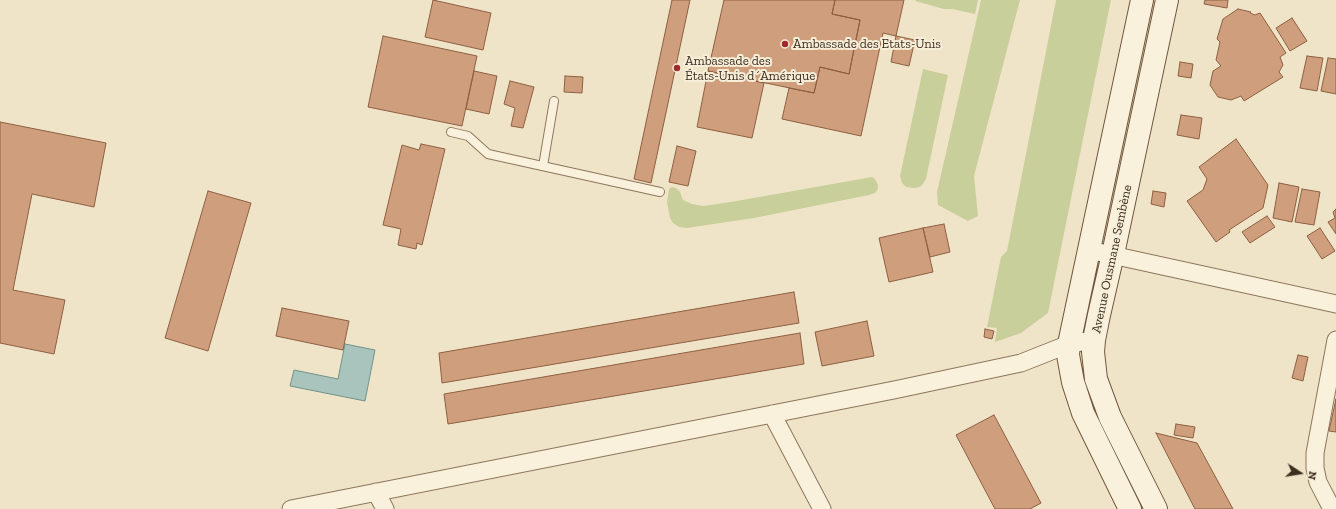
<!DOCTYPE html>
<meta charset="utf-8">
<style>
body{margin:0}
#map{position:relative;width:1336px;height:509px;overflow:hidden;background:#f0e4c8;font-family:"Zilla Slab",serif}
canvas{display:block}
.north{position:absolute;left:1280px;top:453px;width:40px;height:40px;-webkit-text-stroke:3px #f7eed8;paint-order:stroke;rotate:102deg;font-size:11px;font-weight:700;line-height:16px;text-align:center;color:#3d2e20}
.north::after{content:'';display:block;margin:auto;width:14px;height:18px;background:#3d2e20;clip-path:polygon(50% 0,100% 100%,50% 72%,0 100%)}
</style>
<div id="map">
<canvas width="1336" height="509"></canvas>
<div class="north">N</div>
</div>
<script>
const context = document.querySelector('canvas').getContext('2d');
context.lineJoin = 'round';
function fill(path, color) {
  context.fillStyle = color;
  context.fill(path, 'evenodd');
}
function shape(rows) {
  const path = new Path2D();
  for (const r of rows) {
    path.moveTo(r[0], r[1]);
    for (let i = 2; i < r.length; i += 2) path.lineTo(r[i], r[i + 1]);
  }
  return path;
}
function stroke(path, color, width, dash) {
  context.strokeStyle = color;
  context.lineWidth = width;
  context.lineCap = dash ? 'butt' : 'round';
  context.setLineDash(dash || []);
  context.stroke(path);
}
function drawText(font, color, halo, rows, align = 'center') {
  context.font = font + ' "Zilla Slab",serif';
  context.lineWidth = 4;
  context.setLineDash([]);
  context.textBaseline = 'middle';
  context.strokeStyle = halo;
  context.fillStyle = color;
  for (const [text, x, y, turn = 0] of rows) {
    context.save();
    context.translate(x, y);
    context.rotate((+turn || 0) * Math.PI / 180);
    context.textAlign = isNaN(turn) ? turn : align;
    if (halo) context.strokeText(text, 0, 0);
    context.fillText(text, 0, 0);
    context.restore();
  }
}
const green = shape([
 [916,0,978,0,975,14,952,9,944,9,915,1],
 [981,0,1020,0,974,176,978,216,968,221,938,205,937,192],
 [1056,0,1111,0,1048,313,1021,333,995,342,997,328,987,327,1001,257,1007,251],
 [923,69,948,75,926,179,923,184,920,187,914,188,906,187,902,183,900,176],
 [872,177,875,179,878,185,878,189,875,193,869,195,754,218,687,228,679,227,673,223,670,218,667,202,669,189,672,187,676,188,680,192,683,200,692,204,703,206,731,202]
]);
const water = shape([
 [345,344,375,350,365,401,290,386,294,370,338,379,345,344]
]);
const building = shape([
 [433,0,491,13,483,50,425,37,433,0],
 [672,0,690,0,651,183,634,179,672,0],
 [724,0,835,0,832,14,860,20,849,74,820,67,814,93,708,71,724,0],
 [835,0,904,0,896,36,883,33,861,136,782,119,789,88,814,93,820,67,849,74,860,20,832,14,835,0],
 [1205,0,1228,0,1227,8,1204,4,1205,0],
 [1238,9,1251,12,1250,13,1255,15,1260,13,1286,53,1280,57,1283,65,1279,72,1283,77,1244,101,1241,96,1231,100,1218,97,1210,85,1213,71,1221,66,1216,60,1220,42,1217,39,1223,19,1238,9],
 [1292,18,1307,41,1290,51,1276,28,1292,18],
 [383,36,477,56,462,126,368,107,383,36],
 [896,36,915,40,909,66,891,62,896,36],
 [1307,56,1323,58,1317,91,1300,88,1307,56],
 [1328,58,1336,59,1336,94,1321,91,1328,58],
 [1180,62,1193,64,1191,78,1178,76,1180,62],
 [474,71,497,76,489,114,466,109,474,71],
 [708,71,764,83,752,138,697,127,708,71],
 [565,76,583,77,582,93,564,92,565,76],
 [510,81,534,87,523,128,511,126,515,108,504,104,510,81],
 [1181,115,1202,118,1199,139,1177,135,1181,115],
 [0,122,106,143,94,207,32,194,13,290,65,300,54,354,0,343,0,122],
 [1236,139,1268,185,1263,208,1229,230,1230,232,1216,242,1187,201,1203,190,1207,179,1199,167,1236,139],
 [421,144,445,149,422,245,417,243,416,249,398,245,401,229,383,225,402,145,419,150,421,144],
 [677,146,696,151,688,186,669,182,677,146],
 [1279,183,1299,187,1292,222,1273,218,1279,183],
 [1302,189,1320,192,1314,225,1295,222,1302,189],
 [208,191,251,203,208,351,165,338,208,191],
 [1153,191,1166,193,1164,207,1151,204,1153,191],
 [1336,209,1336,234,1328,222,1335,218,1333,212,1336,209],
 [1267,216,1275,227,1250,243,1242,232,1267,216],
 [944,224,950,252,930,257,923,228,944,224],
 [923,228,933,272,889,282,879,238,923,228],
 [1320,228,1335,251,1322,259,1307,236,1320,228],
 [794,292,799,323,442,383,439,353,794,292],
 [282,308,349,321,343,350,276,336,282,308],
 [867,321,874,356,822,366,815,332,867,321],
 [985,329,994,331,992,339,984,337,985,329],
 [800,333,804,364,448,424,444,394,800,333],
 [1298,355,1308,357,1303,381,1292,378,1298,355],
 [1336,399,1336,432,1329,431,1336,399],
 [994,415,1041,503,1030,509,995,509,956,435,994,415],
 [1176,424,1195,427,1193,438,1174,435,1176,424],
 [1156,433,1197,443,1233,509,1195,509,1156,433]
]);
const service = shape([
 [451,132,468,136,488,154,660,192],
 [543,166,554,101]
]);
const minor = shape([
 [1089,250,1336,304],
 [772,414,822,509],
 [376,492,385,509],
 [291,509,894,390,1021,363,1069,344,1094,340],
 [1332,509,1318,482,1315,468,1315,453,1336,340]
]);
const secondary = shape([
 [1130,509,1083,413,1073,382,1068,355,1069,344,1142,0],
 [1156,509,1110,417,1096,379,1093,352,1094,340,1099,315,1113,254,1167,0]
]);
const markers = [
 [785,44,4,"#9e2a2b"],
 [677,68,4,"#9e2a2b"]
];
const poiNames = [
 ["Ambassade des Etats-Unis",793,44],
 ["Ambassade des",685,61],
 ["États-Unis d´Amérique",685,76]
];
const streetNames = [
 ["Avenue Ousmane Sembène",1112,259,-78]
];
fill(green, '#c9cf9b');
fill(water, '#a9c4bc');
stroke(water, '#6f938a', 1);
fill(building, '#cf9f7d');
stroke(building, '#8d5f41', 1);
stroke(service, '#8d765c', 10);
stroke(minor, '#8d765c', 19);
stroke(secondary, '#6f573f', 24);
stroke(service, '#faf1dc', 8);
stroke(minor, '#faf1dc', 17);
stroke(secondary, '#faf1dc', 22);
for (const [x, y, r, color] of markers) {
  const dot = new Path2D();
  dot.arc(x, y, r, 0, 2 * Math.PI);
  context.fillStyle = color;
  context.fill(dot);
  stroke(dot, '#f7eed8', 1.5);
}
drawText('13px', '#3d2e20', '#f7eed8', poiNames, 'left');
drawText('13px', '#3d2e20', '#f7eed8', streetNames);
</script>
